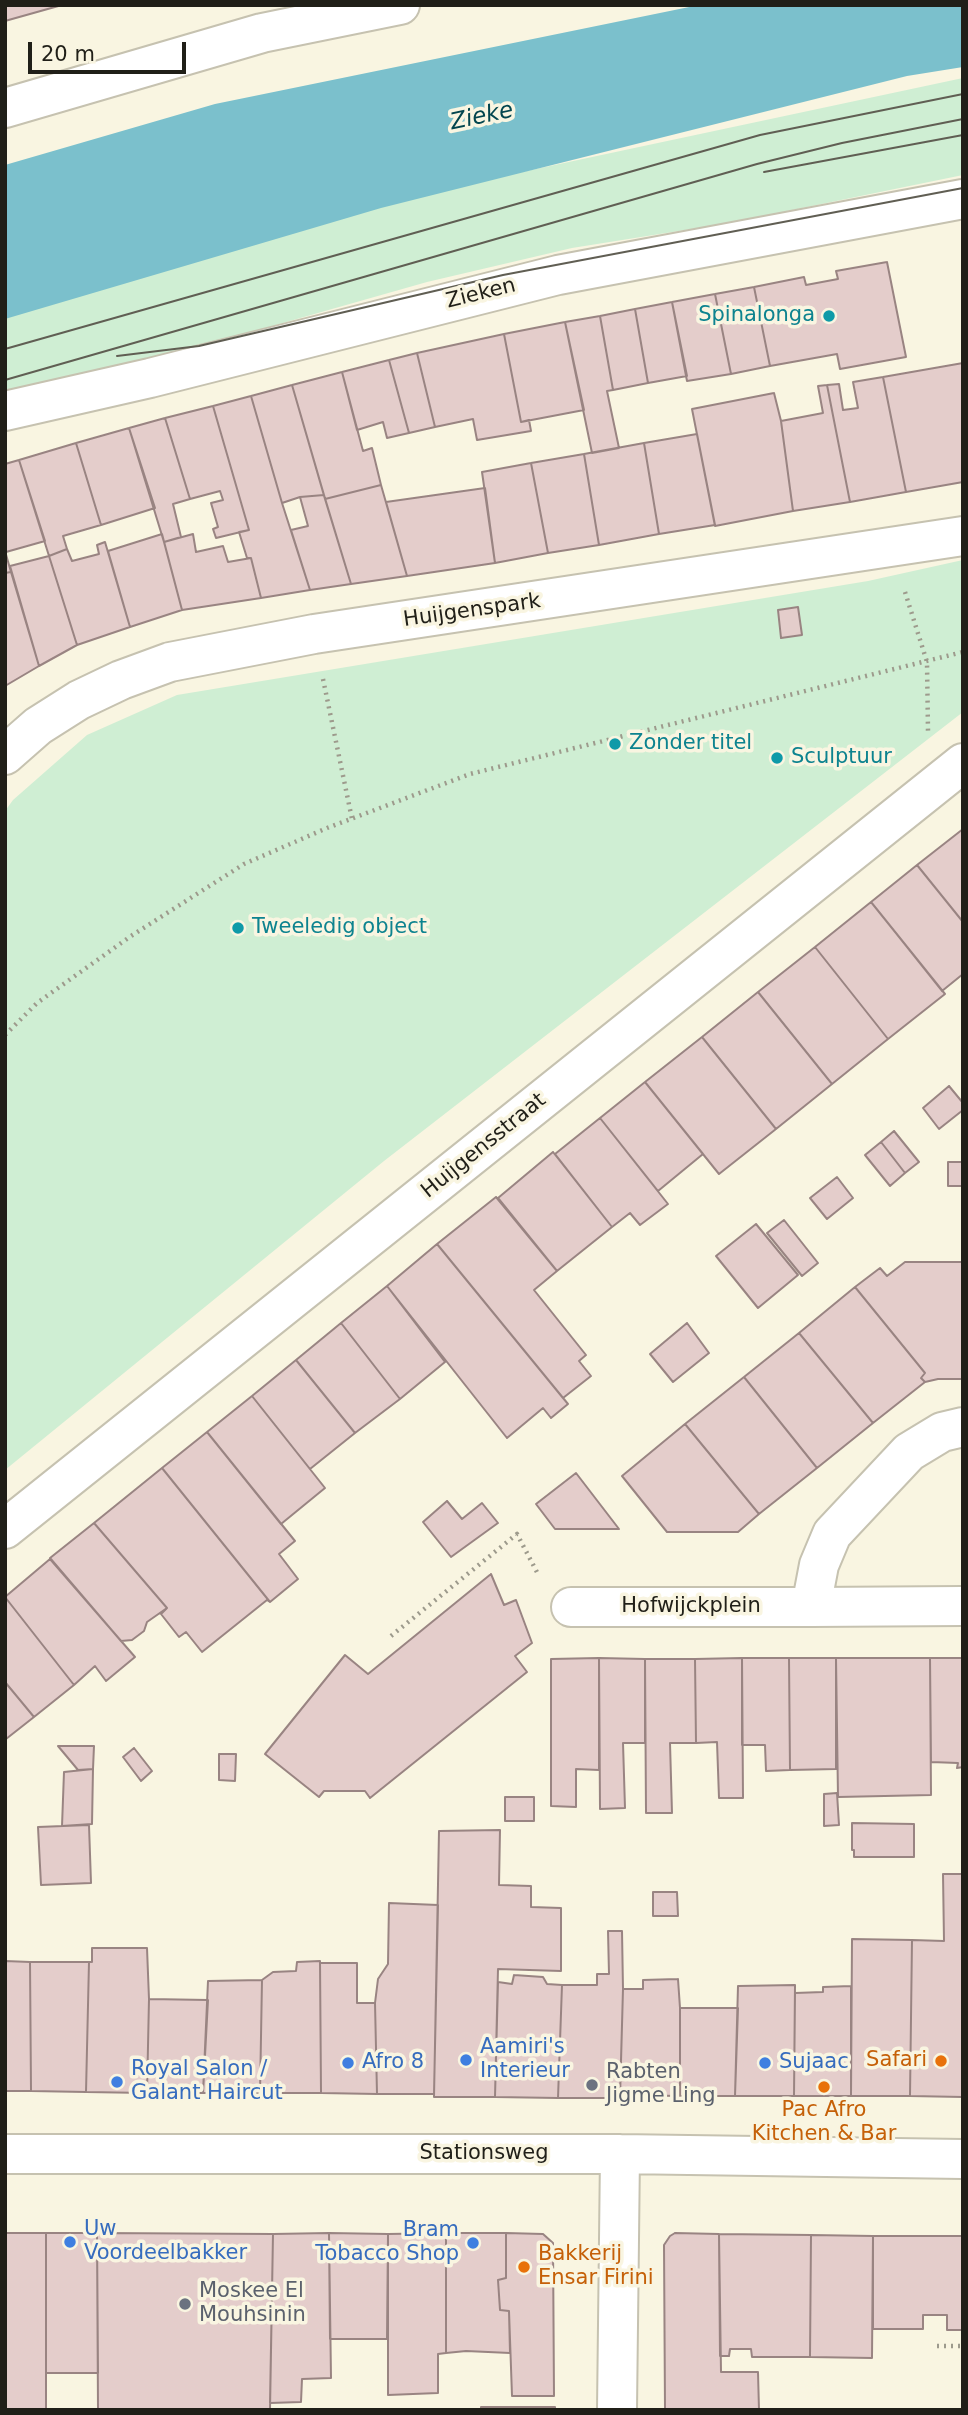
<!DOCTYPE html>
<style>
body{margin:0}
#map{position:relative;width:968px;height:2415px;overflow:hidden;background:#f9f5e1;font-family:"DejaVu Sans",sans-serif}
canvas{display:block}
.frame{position:absolute;inset:0;border:7px solid #201f18;pointer-events:none}
.scale{position:absolute;left:28px;top:42px;width:158px;height:32px;box-sizing:border-box;border:4px solid #201f18;border-top:0;padding-left:9px;font-size:21px;line-height:24px;white-space:nowrap;color:#201f18;-webkit-text-stroke:5px #f9f5e1;paint-order:stroke}
</style>
<div id="map">
<canvas width="968" height="2415"></canvas>
<div class="frame"></div>
<div class="scale">20 m</div>
</div>
<script>
const context = document.querySelector('canvas').getContext('2d');
context.lineJoin = 'round';
function fill(path, color) {
  context.fillStyle = color;
  context.fill(path, 'evenodd');
}
function shape(rows) {
  const path = new Path2D();
  for (const r of rows) {
    path.moveTo(r[0], r[1]);
    for (let i = 2; i < r.length; i += 2) path.lineTo(r[i], r[i + 1]);
  }
  return path;
}
function stroke(path, color, width, dash) {
  context.strokeStyle = color;
  context.lineWidth = width;
  context.lineCap = dash ? 'butt' : 'round';
  context.setLineDash(dash || []);
  context.stroke(path);
}
function drawText(font, color, halo, rows, align = 'center') {
  context.font = font + ' "DejaVu Sans",sans-serif';
  context.lineWidth = 7;
  context.setLineDash([]);
  context.textBaseline = 'middle';
  context.strokeStyle = halo;
  context.fillStyle = color;
  for (const [text, x, y, turn = 0] of rows) {
    context.save();
    context.translate(x, y);
    context.rotate((+turn || 0) * Math.PI / 180);
    context.textAlign = isNaN(turn) ? turn : align;
    if (halo) context.strokeText(text, 0, 0);
    context.fillText(text, 0, 0);
    context.restore();
  }
}
const green = shape([
 [963,78,963,175,729,223,572,248,427,282,5,402,5,306,348,209],
 [963,560,963,712,384,1161,5,1470,5,811,13,800,87,735,177,695,868,581]
]);
const water = shape([
 [699,5,963,5,963,67,907,76,381,208,5,319,5,165,215,104]
]);
const building = shape([
 [5,5,62,5,5,21,5,5],
 [887,262,906,357,840,369,837,354,770,366,754,287,804,277,806,285,838,279,836,271,887,262],
 [754,287,770,366,731,374,715,294,754,287],
 [715,294,731,374,687,381,672,302,715,294],
 [672,302,687,376,648,383,635,309,672,302],
 [635,309,648,383,613,390,600,316,635,309],
 [600,316,613,390,607,391,619,448,592,453,565,322,600,316],
 [565,322,584,410,521,422,504,334,565,322],
 [504,334,521,422,529,420,531,431,477,440,473,419,435,427,417,353,504,334],
 [417,353,435,427,409,433,389,360,417,353],
 [389,360,409,433,387,438,383,422,357,430,342,372,389,360],
 [963,363,963,482,906,492,883,377,963,363],
 [342,372,363,451,372,448,381,485,325,499,292,385,342,372],
 [883,377,906,492,850,502,827,385,839,384,843,410,858,408,853,382,883,377],
 [292,385,324,495,300,497,282,503,251,396,292,385],
 [827,385,850,502,793,511,781,421,823,413,818,386,827,385],
 [774,393,781,421,793,511,715,526,692,409,774,393],
 [251,396,282,503,310,590,261,598,251,558,247,558,239,532,249,530,213,406,251,396],
 [213,406,249,530,216,538,213,529,218,527,211,503,223,500,220,491,190,499,165,418,213,406],
 [165,418,190,499,173,504,181,537,164,542,129,428,165,418],
 [129,428,155,508,101,525,76,443,129,428],
 [697,434,715,525,659,534,644,443,697,434],
 [76,443,101,525,63,536,67,549,49,556,19,460,76,443],
 [644,443,659,534,599,545,584,454,644,443],
 [584,454,599,545,548,553,531,463,584,454],
 [19,460,45,541,6,552,5,464,19,460],
 [531,463,548,553,495,563,482,472,531,463],
 [381,485,407,576,351,584,325,499,381,485],
 [485,488,495,563,407,576,386,502,485,488],
 [324,495,351,584,310,590,291,530,308,526,300,497,324,495],
 [162,534,182,610,130,627,108,551,162,534],
 [193,534,196,552,223,546,228,562,251,558,261,598,182,610,164,542,193,534],
 [105,542,130,627,77,645,49,556,67,549,72,561,99,554,97,545,105,542],
 [5,551,11,572,5,573,5,551],
 [49,556,77,645,39,666,10,566,49,556],
 [11,572,39,666,5,686,5,573,11,572],
 [798,607,802,635,781,638,778,610,798,607],
 [963,829,963,922,917,865,963,829],
 [917,865,963,922,963,974,942,991,871,902,917,865],
 [871,902,945,994,888,1039,815,947,871,902],
 [815,947,888,1039,832,1084,758,992,815,947],
 [758,992,832,1084,776,1129,702,1037,758,992],
 [702,1037,776,1129,719,1174,645,1082,702,1037],
 [645,1082,703,1154,658,1191,600,1118,645,1082],
 [949,1086,963,1103,963,1110,939,1129,923,1108,949,1086],
 [600,1118,668,1204,640,1225,630,1213,612,1227,555,1154,600,1118],
 [894,1131,919,1162,905,1173,881,1142,894,1131],
 [881,1142,905,1173,890,1186,865,1155,881,1142],
 [553,1152,612,1227,557,1271,498,1198,553,1152],
 [948,1162,963,1162,963,1186,948,1186,948,1162],
 [837,1177,853,1198,827,1219,810,1198,837,1177],
 [496,1197,557,1271,534,1290,586,1355,579,1361,591,1376,563,1398,437,1244,496,1197],
 [784,1220,818,1263,802,1276,767,1233,784,1220],
 [756,1224,798,1275,758,1308,716,1256,756,1224],
 [437,1244,568,1404,551,1418,543,1408,507,1438,387,1286,437,1244],
 [905,1262,963,1262,963,1379,938,1379,925,1382,921,1378,925,1373,855,1287,880,1268,887,1276,905,1262],
 [387,1286,445,1362,400,1399,341,1323,387,1286],
 [855,1287,925,1373,921,1378,925,1382,873,1423,799,1333,855,1287],
 [341,1323,400,1399,355,1433,296,1360,341,1323],
 [687,1323,709,1353,673,1382,650,1354,687,1323],
 [799,1333,873,1423,817,1468,744,1377,799,1333],
 [296,1360,355,1433,310,1469,252,1396,296,1360],
 [744,1377,817,1468,759,1514,685,1424,744,1377],
 [252,1396,325,1488,281,1524,207,1432,252,1396],
 [685,1424,759,1514,738,1532,667,1532,622,1476,685,1424],
 [207,1432,295,1541,279,1554,298,1579,270,1602,162,1468,207,1432],
 [162,1468,270,1602,267,1600,202,1652,186,1632,179,1637,161,1614,167,1608,94,1523,162,1468],
 [576,1473,619,1529,555,1529,536,1504,576,1473],
 [447,1501,462,1519,482,1503,498,1523,451,1557,423,1522,447,1501],
 [94,1523,167,1608,147,1622,144,1631,132,1640,121,1641,50,1558,94,1523],
 [50,1559,135,1657,106,1681,95,1666,74,1685,5,1597,50,1559],
 [491,1574,504,1605,516,1600,532,1643,515,1656,527,1672,370,1798,365,1791,324,1791,319,1797,265,1754,345,1655,368,1674,491,1574],
 [5,1597,74,1685,34,1717,5,1682,5,1597],
 [599,1658,599,1770,576,1769,576,1807,551,1806,551,1659,599,1658],
 [599,1658,645,1659,645,1743,623,1743,625,1808,600,1809,599,1658],
 [742,1658,789,1658,790,1770,766,1771,765,1745,742,1745,742,1658],
 [742,1658,743,1798,719,1798,717,1742,696,1743,695,1659,742,1658],
 [789,1658,836,1658,836,1769,790,1770,789,1658],
 [836,1658,930,1658,931,1795,838,1797,836,1658],
 [930,1658,963,1658,963,1767,957,1768,958,1763,931,1762,930,1658],
 [645,1659,695,1659,696,1743,670,1743,672,1813,646,1813,645,1659],
 [5,1682,34,1717,6,1739,5,1738,5,1682],
 [58,1746,94,1746,93,1769,78,1770,58,1746],
 [134,1748,152,1771,141,1781,123,1757,134,1748],
 [219,1754,236,1754,235,1781,219,1780,219,1754],
 [93,1769,92,1824,62,1826,64,1772,93,1769],
 [837,1793,839,1825,824,1826,824,1794,837,1793],
 [505,1797,534,1797,534,1821,505,1821,505,1797],
 [852,1823,914,1824,914,1857,854,1857,854,1850,852,1850,852,1823],
 [89,1825,91,1883,41,1885,38,1827,89,1825],
 [500,1830,499,1885,531,1886,531,1907,561,1908,561,1971,498,1969,495,2097,434,2097,439,1831,500,1830],
 [943,1874,963,1874,963,2097,910,2096,912,1940,944,1941,943,1874],
 [653,1892,677,1892,678,1916,653,1916,653,1892],
 [389,1903,438,1905,434,2094,377,2094,375,2003,378,1979,388,1964,389,1903],
 [608,1931,622,1931,623,1989,620,2098,558,2098,562,1985,597,1985,597,1974,609,1974,608,1931],
 [852,1939,912,1940,910,2096,851,2096,852,1939],
 [92,1948,147,1948,149,1999,147,2093,86,2092,89,1962,92,1962,92,1948],
 [5,1961,30,1962,31,2091,5,2091,5,1961],
 [320,1961,321,2093,260,2093,262,1980,273,1972,296,1971,297,1962,320,1961],
 [30,1962,89,1962,86,2092,31,2091,30,1962],
 [320,1963,357,1963,357,2003,375,2003,377,2094,321,2093,320,1963],
 [514,1975,543,1977,547,1984,562,1985,558,2098,495,2097,498,1982,512,1984,514,1975],
 [678,1979,680,2008,680,2096,620,2095,623,1989,643,1989,643,1980,678,1979],
 [262,1980,260,2093,203,2093,208,1981,262,1980],
 [795,1985,794,2096,735,2096,738,1986,795,1985],
 [851,1986,851,2096,794,2096,795,1993,823,1992,823,1987,851,1986],
 [149,1999,208,2000,203,2093,147,2093,149,1999],
 [680,2008,738,2008,735,2096,680,2096,680,2008],
 [5,2233,46,2233,46,2410,5,2410,5,2233],
 [46,2233,97,2233,98,2373,46,2373,46,2233],
 [97,2233,273,2234,270,2410,98,2410,97,2233],
 [329,2233,331,2378,302,2379,301,2402,270,2403,273,2234,329,2233],
 [329,2233,388,2234,387,2339,330,2339,329,2233],
 [446,2233,506,2233,506,2278,498,2280,500,2310,509,2311,510,2353,466,2351,446,2353,446,2233],
 [446,2233,446,2353,438,2354,438,2393,388,2395,388,2234,446,2233],
 [506,2233,543,2234,553,2243,554,2396,512,2396,509,2311,500,2310,498,2280,506,2278,506,2233],
 [675,2233,719,2234,721,2372,758,2372,759,2410,665,2410,664,2245,670,2236,675,2233],
 [719,2234,811,2235,810,2357,752,2357,751,2349,730,2349,729,2356,720,2356,719,2234],
 [811,2235,873,2236,872,2358,810,2357,811,2235],
 [873,2236,963,2236,963,2330,947,2330,947,2315,923,2315,923,2329,873,2329,873,2236],
 [481,2407,499,2407,499,2410,481,2410,481,2407],
 [499,2407,518,2407,518,2410,499,2410,499,2407],
 [518,2407,537,2407,537,2410,518,2410,518,2407],
 [537,2407,555,2407,555,2410,537,2410,537,2407]
]);
const path = shape([
 [905,592,927,662,928,731],
 [323,679,352,819],
 [5,1035,37,1003,131,936,244,864,327,828,470,774,963,652],
 [391,1636,517,1534,539,1576],
 [937,2346,963,2346]
]);
const minor = shape([
 [5,108,262,33,400,5],
 [5,411,150,378,558,275,963,199],
 [5,755,38,726,79,700,121,680,170,662,314,634,963,536],
 [963,1427,942,1432,909,1452,832,1534,819,1565,811,1607,963,1606],
 [5,1529,963,763],
 [571,1607,811,1607],
 [5,2154,620,2154,963,2159],
 [617,2410,620,2154]
]);
const tram = shape([
 [764,172,963,135],
 [5,349,760,135,963,94],
 [117,356,199,346,503,275,963,188],
 [5,380,757,164,842,143,963,119]
]);
const markers = [
 [829,316,7,"#0f9aa8"],
 [615,744,7,"#0f9aa8"],
 [777,758,7,"#0f9aa8"],
 [238,928,7,"#0f9aa8"],
 [466,2060,7,"#3f7fe0"],
 [941,2061,7,"#e8710a"],
 [348,2063,7,"#3f7fe0"],
 [765,2063,7,"#3f7fe0"],
 [117,2082,7,"#3f7fe0"],
 [592,2085,7,"#6b7280"],
 [824,2087,7,"#e8710a"],
 [70,2242,7,"#3f7fe0"],
 [473,2243,7,"#3f7fe0"],
 [524,2267,7,"#e8710a"],
 [185,2304,7,"#6b7280"]
];
const streetNames = [
 ["Zieken",481,294,-14],
 ["Huijgenspark",472,611,-8],
 ["Huijgensstraat",484,1146,-39],
 ["Hofwijckplein",691,1607],
 ["Stationsweg",484,2154]
];
const cultureNames = [
 ["Spinalonga",815,316,"right"],
 ["Zonder titel",629,744],
 ["Sculptuur",791,758],
 ["Tweeledig object",252,928]
];
const shopNames = [
 ["Aamiri's",480,2048],
 ["Interieur",480,2072],
 ["Afro 8",362,2063],
 ["Sujaac",779,2063],
 ["Royal Salon /",131,2070],
 ["Galant Haircut",131,2094],
 ["Uw",84,2230],
 ["Voordeelbakker",84,2254],
 ["Bram",459,2231,"right"],
 ["Tobacco Shop",459,2255,"right"]
];
const foodNames = [
 ["Safari",927,2061],
 ["Pac Afro",824,2111,"center"],
 ["Kitchen & Bar",824,2135,"center"],
 ["Bakkerij",538,2255,"left"],
 ["Ensar Firini",538,2279,"left"]
];
const worshipNames = [
 ["Rabten",606,2073],
 ["Jigme Ling",606,2097],
 ["Moskee El",199,2292],
 ["Mouhsinin",199,2316]
];
const waterNames = [
 ["Zieke",482,117,-12]
];
fill(green, '#cfeed3');
fill(water, '#7bc0cc');
fill(building, '#e4cdcb');
stroke(building, '#998482', 2);
stroke(minor, '#c6c2b0', 42);
stroke(path, '#9d9a8c', 4.5, [2, 5]);
stroke(minor, '#fff', 38);
stroke(tram, '#605e53', 2);
for (const [x, y, r, color] of markers) {
  const dot = new Path2D();
  dot.arc(x, y, r, 0, 2 * Math.PI);
  context.fillStyle = color;
  context.fill(dot);
  stroke(dot, '#f9f5e1', 2.5);
}
drawText('21px', '#201f18', '#f9f5e1', streetNames);
drawText('21px', '#0d838f', '#f9f5e1', cultureNames, 'left');
drawText('21px', '#366cbe', '#f9f5e1', shopNames, 'left');
drawText('21px', '#c56008', '#f9f5e1', foodNames, 'right');
drawText('21px', '#5b616d', '#f9f5e1', worshipNames, 'left');
drawText('italic 23px', '#03464f', '#f9f5e1', waterNames);
</script>
